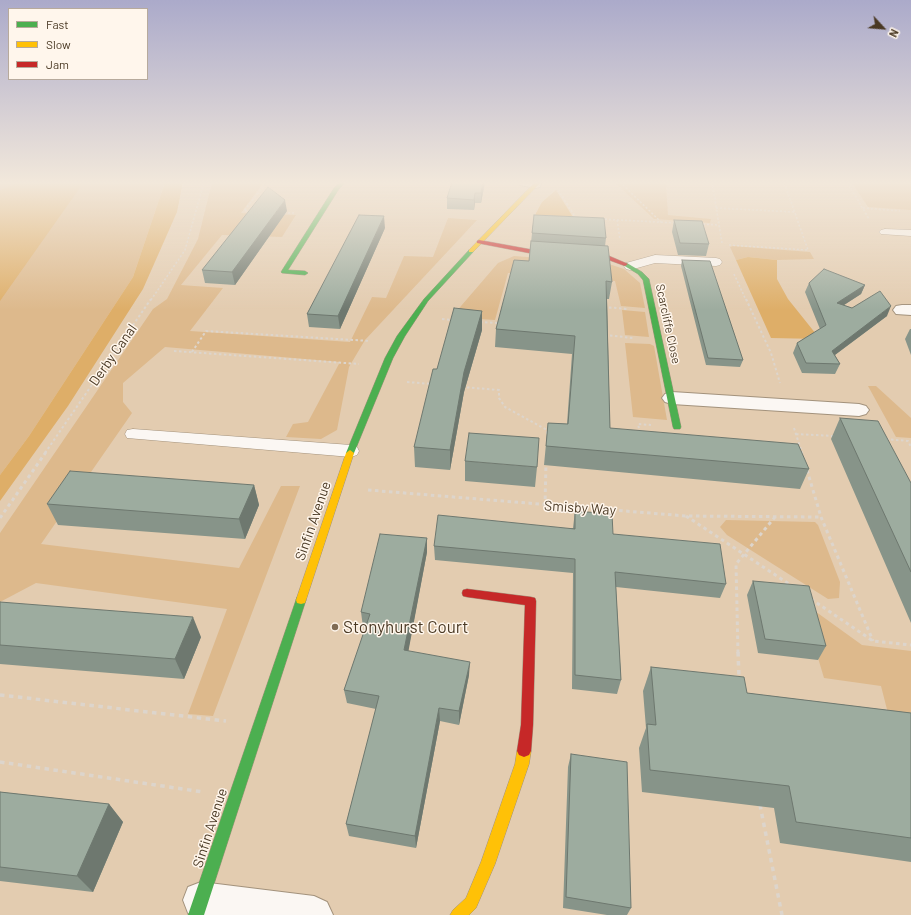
<!DOCTYPE html>
<style>
body{margin:0}
#map{position:relative;width:911px;height:915px;overflow:hidden;background:#e3ccb0;font-family:Barlow,sans-serif}
canvas{display:block}
.legend{position:absolute;left:8px;top:8px;width:140px;height:72px;box-sizing:border-box;background:#fff6ec;border:1px solid #b7aa9c;margin:0;padding:5px 7px;list-style:none;font-size:12px;color:#4a3924}
.legend li{display:flex;align-items:center;gap:8px;height:20px}
.legend b{width:20px;border:1px solid #b7aa9c}
.north{position:absolute;left:863px;top:8px;width:40px;height:40px;-webkit-text-stroke:3px #fff6ec;paint-order:stroke;rotate:116deg;font-size:11px;font-weight:700;line-height:16px;text-align:center;color:#4a3924}
.north::after{content:'';display:block;margin:auto;width:14px;height:18px;background:#4a3924;clip-path:polygon(50% 0,100% 100%,50% 72%,0 100%)}
</style>
<div id="map">
<canvas width="911" height="915"></canvas>
<ul class="legend">
<li><b style="height:5px;background:#4caf50"></b>Fast</li>
<li><b style="height:5px;background:#ffc107"></b>Slow</li>
<li><b style="height:5px;background:#c62828"></b>Jam</li>
</ul>
<div class="north">N</div>
</div>
<script>
const context = document.querySelector('canvas').getContext('2d');
context.lineJoin = 'round';
function fill(path, color) {
  context.fillStyle = color;
  context.fill(path, 'evenodd');
}
function shape(rows) {
  const path = new Path2D();
  for (const r of rows) {
    path.moveTo(r[0], r[1]);
    for (let i = 2; i < r.length; i += 2) path.lineTo(r[i], r[i + 1]);
  }
  return path;
}
function stroke(path, color, width, dash) {
  context.strokeStyle = color;
  context.lineWidth = width;
  context.lineCap = dash ? 'butt' : 'round';
  context.setLineDash(dash || []);
  context.stroke(path);
}
function drawText(font, color, halo, rows, align = 'center') {
  context.font = font + ' Barlow,sans-serif';
  context.lineWidth = 3;
  context.setLineDash([]);
  context.textBaseline = 'middle';
  context.strokeStyle = halo;
  context.fillStyle = color;
  for (const [text, x, y, turn = 0] of rows) {
    context.save();
    context.translate(x, y);
    context.rotate((+turn || 0) * Math.PI / 180);
    context.textAlign = isNaN(turn) ? turn : align;
    if (halo) context.strokeText(text, 0, 0);
    context.fillText(text, 0, 0);
    context.restore();
  }
}
const green = shape([
 [0,182,165,182,133,277,29,436,0,475],
 [212,182,264,182,241,213,296,215,282,237,222,235,181,285,223,288,190,331,350,342,372,297,386,298,404,256,433,257,448,218,477,220,365,340,349,367,337,430,321,439,286,437,293,424,308,422,340,362,165,347,123,383,123,402,132,413,41,544,239,568,281,486,300,486,213,716,188,714,227,609,36,583,0,602,0,533,153,309,167,299,198,239],
 [614,182,666,182,668,215,711,219,710,223,654,219],
 [851,182,911,182,911,210,868,207],
 [733,246,810,252,814,259,777,260,748,257,736,260,730,247],
 [514,256,606,263,624,269,640,283,645,308,621,306,615,281,508,273,495,320,463,318,455,313,498,263],
 [622,310,645,312,649,337,625,335],
 [625,343,650,344,654,346,667,420,633,417],
 [868,386,876,386,911,418,911,438,896,437],
 [726,520,815,522,818,525,840,582,839,598,828,599,727,535,720,527],
 [801,601,862,645,911,651,911,731,892,729,881,686,824,678]
]);
const forest = shape([
 [21,182,84,182,0,301,0,190],
 [165,182,183,182,177,212,143,289,68,406,0,501,0,475,29,436,133,277],
 [556,190,573,217,535,215,542,202],
 [748,257,777,260,777,279,788,299,820,339,771,338,736,260]
]);
const pathFar3 = shape([
 [620,182,661,222],
 [712,182,722,243],
 [847,182,869,219],
 [558,190,576,218],
 [716,208,795,212],
 [863,208,900,211],
 [251,211,244,211,267,182],
 [284,213,295,213],
 [601,219,676,223],
 [617,220,620,239],
 [699,224,719,225],
 [729,245,808,250,784,182],
 [734,274,746,300],
 [151,300,185,250,204,182]
]);
const pathFar2 = shape([
 [746,299,771,353,780,383],
 [604,307,627,309],
 [442,319,453,320],
 [480,322,499,323],
 [605,335,633,338],
 [174,351,359,364],
 [192,352,206,331,370,341],
 [407,382,432,384],
 [462,387,499,390,499,398,505,407,547,430,547,435],
 [794,428,802,453],
 [640,433,638,424,651,425],
 [796,434,833,436],
 [886,439,908,441,911,447],
 [45,453,151,299]
]);
const pathFar1 = shape([
 [801,452,802,454],
 [807,470,821,517,873,641],
 [368,490,686,516,821,517],
 [545,506,546,462],
 [686,516,792,586],
 [0,518,46,452],
 [811,599,873,641,911,645],
 [738,653,736,564,775,517]
]);
const path = shape([
 [738,652,739,678],
 [0,695,226,721],
 [0,762,203,792],
 [760,805,782,915]
]);
const lane = shape([
 [885,229,911,230,911,236,881,234,879,232,881,230,885,229],
 [655,255,716,258,720,259,722,262,720,265,716,266,655,263,630,270,626,269,624,266,626,263,655,255],
 [133,429,351,445,357,447,359,451,357,455,351,457,127,438,125,434,127,430,133,429]
]);
const street = shape([
 [519,182,540,182,541,184,540,187,535,188,520,185,519,182],
 [902,305,911,305,911,315,896,314,893,310,896,306,902,305],
 [672,392,859,404,866,406,869,410,866,414,859,416,672,404,665,402,662,398,665,394,672,392],
 [201,882,314,896,327,902,333,915,193,915,188,913,183,900,188,887,201,882]
]);
const fast = shape([
 [340,182,346,182,339,189,288,270,305,271,308,273,305,275,282,273,281,272,334,188,340,182],
 [469,250,474,251,428,301,405,336,393,358,354,453,353,455,347,455,346,453,385,358,397,336,424,299,469,250],
 [623,263,627,263,642,272,649,279,681,427,680,429,674,429,673,427,643,280,638,274,623,265,623,263],
 [301,596,305,597,306,600,204,915,188,915,296,600,297,597,301,596]
]);
const slow = shape([
 [535,182,541,182,473,252,469,252,469,250,535,182],
 [350,450,354,453,306,600,305,603,301,604,297,603,296,600,346,453,350,450],
 [524,745,529,747,531,751,529,764,495,864,476,908,469,915,450,915,453,910,466,898,481,862,515,764,517,751,519,747,524,745]
]);
const jam = shape([
 [479,240,534,250,607,255,628,264,625,266,606,259,534,254,477,243,477,241,479,240],
 [467,589,531,597,535,598,536,601,533,725,531,751,529,755,524,757,519,755,517,751,521,725,525,605,467,597,463,596,462,593,463,590,467,589]
]);
const wall = shape([
 [485,182,481,203,475,203,474,210,447,209,447,198],
 [287,211,235,285,205,283,202,270],
 [534,215,606,238,605,246,612,282,609,299,607,299,610,428,809,469,800,489,544,465,548,423,567,424,572,354,495,347,496,329,529,261],
 [674,220,709,244,706,256,678,255,672,232],
 [385,228,340,329,309,327,307,314],
 [682,260,743,360,740,367,706,365,681,266],
 [809,283,865,285,861,294,844,305,852,308,887,316,835,355,840,364,835,374,802,373,793,353,797,343,820,329,805,292],
 [482,311,482,330,464,392,450,470,415,467,414,447,437,369],
 [910,329,911,329,911,355,905,339],
 [840,418,911,483,911,623,831,439],
 [465,461,537,467,535,487,465,481],
 [254,485,259,505,245,539,58,525,47,504],
 [575,511,613,534,726,584,720,598,616,587,621,680,617,694,572,689,573,573,435,560,434,546,573,528],
 [427,538,427,552,408,651,469,675,459,725,440,721,416,848,349,836,346,824,376,709,347,703,344,690,366,627,363,627,361,612],
 [753,581,826,646,818,660,758,653,747,595],
 [0,602,201,637,184,679,0,664],
 [651,667,747,693,911,713,911,862,780,843,774,808,642,792,639,748,646,728,643,691],
 [571,754,631,908,627,915,607,915,563,908,568,767],
 [0,792,109,804,123,822,93,892,0,881]
]);
const shadedWall = shape([
 [483,182,485,182,481,203,481,193],
 [475,193,475,203,474,210,474,200],
 [285,200,287,211,235,285,232,272],
 [384,216,385,228,340,329,338,316],
 [865,285,861,294,833,312,837,303],
 [891,306,887,316,828,360,832,351],
 [482,311,482,330,464,392,450,470,450,450,464,372],
 [254,485,259,505,245,539,239,519],
 [427,538,427,552,406,664,404,650],
 [193,617,201,637,184,679,175,659],
 [470,662,469,675,459,725,459,711],
 [439,708,440,721,416,848,415,836],
 [109,804,123,822,93,892,77,876]
]);
const building = shape([
 [452,182,483,182,481,193,475,193,474,200,447,198,452,182],
 [268,187,285,200,232,272,202,270,268,187],
 [359,215,384,216,338,316,307,314,359,215],
 [534,215,604,218,606,238,532,233,534,215],
 [674,220,702,221,709,244,680,243,674,220],
 [531,241,608,246,612,282,606,281,610,428,798,444,809,469,546,446,548,423,568,424,575,336,496,329,514,260,529,261,531,241],
 [682,260,710,261,743,360,708,358,682,260],
 [824,269,865,285,837,303,852,308,880,291,891,306,832,351,840,364,806,363,797,343,826,325,809,283,824,269],
 [454,308,482,311,464,372,450,450,414,447,433,369,437,369,454,308],
 [840,418,878,421,911,483,911,572,840,418],
 [469,433,539,438,537,467,465,461,469,433],
 [70,471,254,485,239,519,47,504,70,471],
 [575,511,612,514,613,534,720,544,726,584,615,572,621,680,575,675,575,559,434,546,438,515,575,529,575,511],
 [380,534,427,538,404,650,470,662,459,711,439,708,415,836,346,824,379,696,344,690,370,614,361,612,380,534],
 [753,581,809,586,826,646,765,639,753,581],
 [0,602,193,617,175,659,0,645,0,602],
 [651,667,744,677,747,693,911,713,911,838,796,822,789,786,650,770,647,724,656,725,651,667],
 [571,754,627,762,631,908,566,897,571,754],
 [0,792,109,804,77,876,0,867,0,792]
]);
const markers = [
 [335,627,4,"#806c55"]
];
const farStreetnames = [
 ["Scarcliffe Close",668,324,78]
];
const streetNames = [
 ["Derby Canal",113,355,-55],
 ["Smisby Way",580,508,4],
 ["Sinfin Avenue",313,521,-71],
 ["Sinfin Avenue",210,828,-72]
];
const nearPoinames = [
 ["Stonyhurst Court",343,627]
];
fill(green, '#ddb98c');
fill(forest, '#deae68');
stroke(lane, '#a3927c', 1);
stroke(street, '#a3927c', 2);
stroke(fast, '#a3927c', 1);
stroke(slow, '#a3927c', 1);
stroke(jam, '#a3927c', 1);
stroke(pathFar3, '#ddd5cc', 1.5, [2, 2]);
stroke(pathFar2, '#ddd5cc', 2, [2.5, 2.5]);
stroke(pathFar1, '#ddd5cc', 3, [3.5, 3.5]);
stroke(path, '#ddd5cc', 3.5, [4.5, 4.5]);
fill(lane, '#fbf7f3');
fill(street, '#fbf7f3');
fill(fast, '#4caf50');
fill(slow, '#ffc107');
fill(jam, '#c62828');
fill(wall, '#879489');
fill(shadedWall, '#6e786f');
fill(building, '#9dac9f');
stroke(building, '#6e786f', 1);
const sky = context.createLinearGradient(0, 0, 0, 310);
sky.addColorStop(0, '#abaaca');
sky.addColorStop(0.59, '#f2e8db');
sky.addColorStop(1, '#f2e8db00');
context.fillStyle = sky;
context.fillRect(0, 0, 911, 310);
for (const [x, y, r, color] of markers) {
  const dot = new Path2D();
  dot.arc(x, y, r, 0, 2 * Math.PI);
  context.fillStyle = color;
  context.fill(dot);
  stroke(dot, '#fff6ec', 1.5);
}
drawText('12px', '#4a3924', '#fff6ec', farStreetnames);
drawText('14px', '#4a3924', '#fff6ec', streetNames);
drawText('17px', '#4a3924', '#fff6ec', nearPoinames, 'left');
</script>
